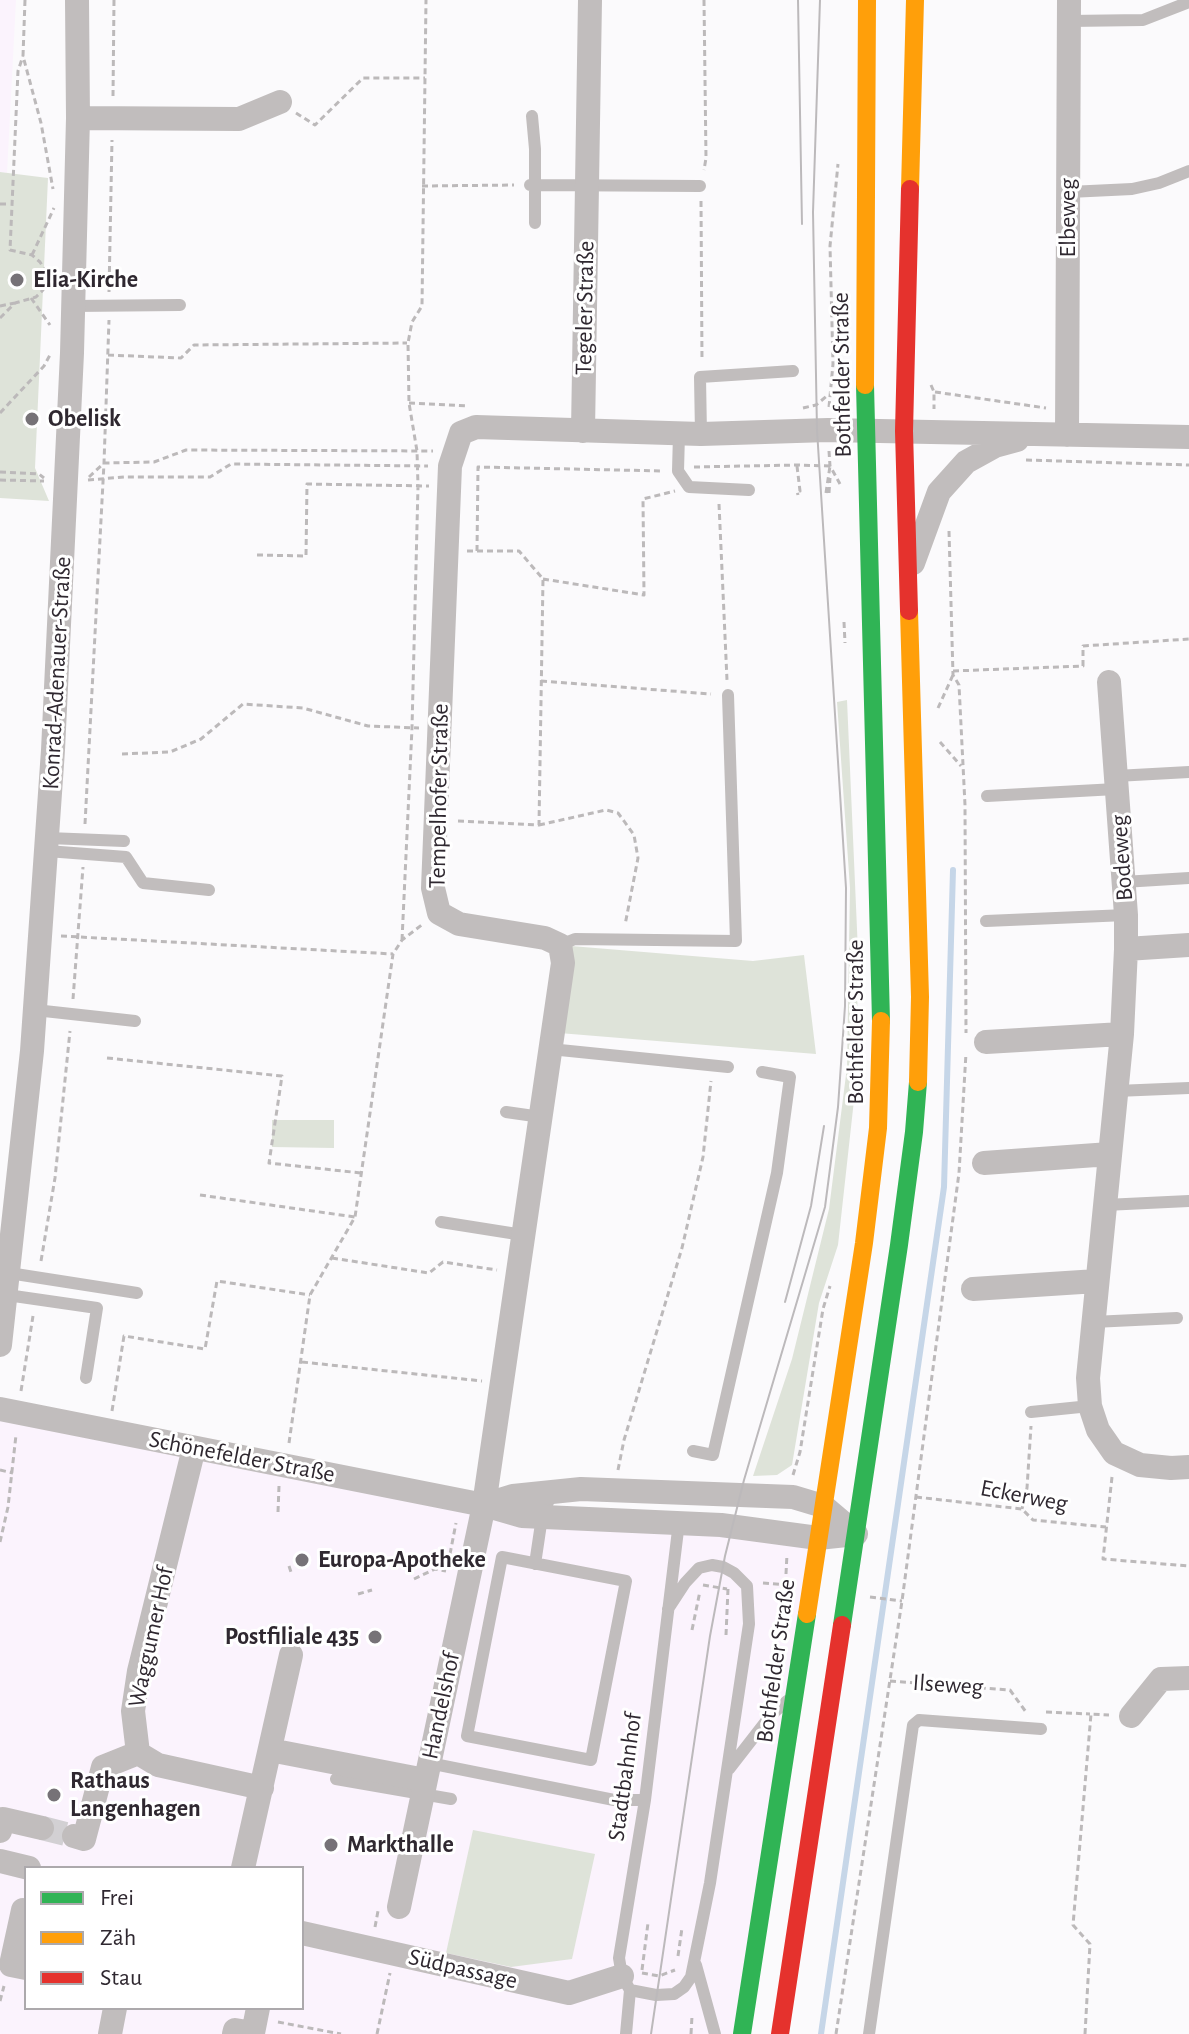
<!DOCTYPE html>
<meta charset="utf-8">
<style>
body{margin:0}
#map{position:relative;width:1189px;height:2034px;overflow:hidden;background:#fbfafc;font-family:"Alegreya Sans",sans-serif}
canvas{display:block}
.legend{position:absolute;left:24px;top:1866px;width:280px;height:144px;box-sizing:border-box;background:#fff;border:2px solid #aca9ac;margin:0;padding:10px 14px;list-style:none;font-size:24px;color:#2f2830}
.legend li{display:flex;align-items:center;gap:16px;height:40px}
.legend b{width:40px;border:2px solid #aca9ac}
</style>
<div id="map">
<canvas width="1189" height="2034"></canvas>
<ul class="legend">
<li><b style="height:10px;background:#30b455"></b>Frei</li>
<li><b style="height:10px;background:#ff9f0a"></b>Zäh</li>
<li><b style="height:10px;background:#e5322d"></b>Stau</li>
</ul>
</div>
<script>
const context = document.querySelector('canvas').getContext('2d');
context.lineJoin = 'round';
function fill(path, color) {
  context.fillStyle = color;
  context.fill(path, 'evenodd');
}
function shape(rows) {
  const path = new Path2D();
  for (const r of rows) {
    path.moveTo(r[0], r[1]);
    for (let i = 2; i < r.length; i += 2) path.lineTo(r[i], r[i + 1]);
  }
  return path;
}
function stroke(path, color, width, dash) {
  context.strokeStyle = color;
  context.lineWidth = width;
  context.lineCap = dash ? 'butt' : 'round';
  context.setLineDash(dash || []);
  context.stroke(path);
}
function drawText(font, color, halo, rows, align = 'center') {
  context.font = font + ' "Alegreya Sans",sans-serif';
  context.lineWidth = 6;
  context.setLineDash([]);
  context.textBaseline = 'middle';
  context.strokeStyle = halo;
  context.fillStyle = color;
  for (const [text, x, y, turn = 0] of rows) {
    context.save();
    context.translate(x, y);
    context.rotate((+turn || 0) * Math.PI / 180);
    context.textAlign = isNaN(turn) ? turn : align;
    if (halo) context.strokeText(text, 0, 0);
    context.fillText(text, 0, 0);
    context.restore();
  }
}
const built = shape([
 [0,0,16,0,7,173,0,172],
 [0,1409,484,1505,818,1538,742,2034,0,2034],
 [26,1868,302,1868,302,2008,26,2008]
]);
const green = shape([
 [0,172,48,178,35,468,49,501,0,498],
 [847,700,858,952,857,1032,854,1100,838,1245,819,1303,792,1465,777,1475,753,1476,792,1359,829,1209,847,1067,850,888,837,702],
 [571,946,753,961,804,955,816,1054,559,1033],
 [272,1120,334,1120,334,1148,272,1147],
 [473,1830,595,1854,572,1959,511,1967,446,1953]
]);
const stream = shape([
 [821,2034,944,1187,953,870]
]);
const streetTunnel = shape([
 [42,1828,74,1836]
]);
const path = shape([
 [25,0,23,56,41,123,53,189],
 [704,0,706,158,704,170],
 [113,96,114,0],
 [296,113,315,125,363,78,425,78],
 [422,186,514,185],
 [701,201,702,361],
 [0,204,10,204],
 [32,255,54,208],
 [109,292,112,140],
 [31,298,50,325],
 [0,306,15,303],
 [0,318,15,303,36,297,43,290,45,282,45,270,40,262,32,255,10,250,18,71,23,56],
 [108,355,181,358,194,345,407,343],
 [931,385,934,392,934,409],
 [935,392,1046,408],
 [409,403,468,406],
 [829,407,833,364,830,246,838,164],
 [803,408,816,405,828,395],
 [0,413,44,366,50,355],
 [829,451,830,466,840,484],
 [1026,460,1189,465],
 [797,466,800,491,797,491,798,495],
 [694,467,797,465,830,466],
 [0,472,39,474,44,478],
 [89,477,104,463,154,462,186,450,433,451],
 [0,480,44,481],
 [88,480,124,477,210,477,231,464,428,466],
 [826,493,830,466],
 [829,493,830,478],
 [719,504,727,680],
 [949,531,953,675,959,685,965,805,966,1033],
 [477,551,478,467,663,471],
 [257,555,306,556,307,484,429,486],
 [543,579,644,595,643,499,675,491],
 [844,622,845,643],
 [953,671,1083,666,1083,646,1189,639],
 [541,681,711,694],
 [938,708,953,675],
 [940,742,961,766],
 [122,754,170,752,201,739,243,704,303,708,368,726,419,728],
 [458,821,539,825,543,579,519,551,466,551],
 [85,824,104,463,109,320],
 [539,825,606,810,618,813,624,821,634,835,638,858,625,925],
 [61,936,393,954],
 [402,940,412,728,418,486,417,451,409,403,408,343,412,322,422,306,426,0],
 [73,999,83,867],
 [107,1058,282,1076,269,1163,361,1173],
 [200,1195,355,1217],
 [332,1258,429,1273,443,1262,497,1270],
 [41,1261,55,1178,70,1031],
 [302,1362,482,1381],
 [21,1391,33,1316],
 [112,1411,124,1336,205,1349,217,1281,310,1295],
 [289,1443,310,1295,355,1217,393,954,402,940,423,924],
 [0,1470,13,1473],
 [618,1470,624,1440,682,1248,703,1157,711,1081],
 [793,1475,800,1452,823,1309,830,1286],
 [1112,1477,1103,1559,1189,1566],
 [916,1497,1022,1509,1033,1520,1106,1527],
 [1022,1509,1027,1488,1031,1426],
 [278,1512,279,1486],
 [0,1542,8,1507,16,1435],
 [450,1554,456,1523],
 [289,1566,292,1575],
 [786,1574,787,1554],
 [414,1579,435,1569,446,1571],
 [763,1583,787,1585],
 [703,1585,727,1589],
 [358,1594,372,1590],
 [870,1597,902,1601],
 [692,1630,700,1591],
 [726,1635,728,1589],
 [890,1681,1010,1690,1026,1712],
 [1046,1712,1090,1714],
 [375,1927,378,1911],
 [678,1956,682,1928],
 [642,1970,648,1923],
 [642,1973,659,1976,675,1970],
 [0,2001,4,1986],
 [278,2022,341,2034],
 [377,2034,390,1973],
 [691,2034,692,2016],
 [836,2034,902,1601,959,1173,966,1053],
 [1085,2034,1090,1944,1073,1925,1091,1714,1109,1715]
]);
const lane = shape([
 [1069,21,1143,20,1189,2],
 [532,116,535,149,535,223],
 [530,185,700,186],
 [1069,192,1132,189,1159,183,1189,171],
 [73,306,180,305],
 [679,434,678,471,689,487,749,490],
 [701,434,700,377,793,371],
 [1116,776,1189,772],
 [987,796,1116,789],
 [48,838,124,841],
 [47,851,126,857,143,883,209,890],
 [1123,882,1189,878],
 [986,921,1126,915],
 [560,945,575,939,736,941,728,695],
 [35,1010,135,1021],
 [550,1049,728,1067],
 [1116,1091,1189,1088],
 [506,1112,541,1117],
 [1105,1205,1189,1201],
 [441,1222,523,1235],
 [9,1273,137,1293],
 [7,1295,97,1308,86,1378],
 [1093,1322,1177,1318],
 [1031,1412,1090,1406],
 [693,1451,713,1455,777,1173,790,1077,762,1072],
 [502,1557,626,1581,591,1760,467,1736,502,1557],
 [535,1564,542,1517,553,1490],
 [429,1763,614,1800,645,1800],
 [729,1769,771,1715,787,1701],
 [336,1779,451,1799],
 [696,1965,715,2034],
 [630,1990,656,1995,674,1994,684,1987,691,1977,710,1883,749,1624,747,1586,734,1573,723,1567,712,1565,699,1568,685,1583,668,1609],
 [626,2034,630,1990,622,1976,619,1958,645,1800,679,1522],
 [869,2034,913,1725,919,1720,1041,1729]
]);
const street = shape([
 [78,118,239,119,280,102],
 [583,431,590,0],
 [1067,435,1069,0],
 [913,563,939,492,966,462,995,446,1017,440],
 [1109,682,1126,915,1126,949,1122,1034,1088,1378,1090,1406,1098,1430,1114,1453,1140,1465,1171,1468,1189,1467],
 [1126,949,1189,945],
 [986,1042,1122,1034],
 [984,1163,1110,1154],
 [973,1289,1097,1281],
 [0,1345,32,1051,53,750,72,353,78,118,77,0],
 [0,1409,484,1505,522,1516,721,1525,818,1538,856,1534],
 [484,1505,513,1496,581,1489,793,1497,823,1506,856,1534],
 [1131,1716,1161,1679,1189,1678],
 [270,1750,425,1780],
 [138,1753,133,1711,139,1671,194,1448],
 [138,1753,158,1765,262,1788],
 [0,1831,3,1819,42,1828],
 [74,1836,84,1839,103,1767,138,1753],
 [0,1861,29,1868],
 [243,1868,291,1655],
 [399,1907,484,1505,563,963,560,945,545,938,459,924,439,913,433,888,450,466,461,433,476,427,701,434,828,430,1189,437],
 [26,1911,23,1910,11,1965,26,1968],
 [302,1933,569,1993,622,1976],
 [110,2034,115,2008],
 [234,2034,235,2030,253,2033,258,2008]
]);
const fast = shape([
 [865,385,881,1021],
 [842,1625,899,1245,914,1132,918,1082],
 [742,2034,807,1614]
]);
const slow = shape([
 [910,189,915,0],
 [865,385,867,0],
 [909,611,920,997,918,1082],
 [807,1614,864,1243,878,1128,881,1021]
]);
const jam = shape([
 [909,611,904,431,910,189],
 [780,2034,842,1625]
]);
const tram = shape([
 [798,0,802,224],
 [785,1302,811,1206,824,1126],
 [651,2034,710,1636,725,1556,744,1480,825,1207,838,1107,845,1006,846,888,817,430,813,212,820,0]
]);
const markers = [
 [17,280,8,"#767277"],
 [32,419,8,"#767277"],
 [302,1560,8,"#767277"],
 [375,1637,8,"#767277"],
 [54,1795,8,"#767277"],
 [331,1845,8,"#767277"]
];
const streetNames = [
 ["Elbeweg",1068,218,-90],
 ["Tegeler Straße",585,308,-89],
 ["Bothfelder Straße",842,375,-91],
 ["Konrad-Adenauer-Straße",57,673,-87],
 ["Tempelhofer Straße",439,796,-89],
 ["Bodeweg",1122,858,-94],
 ["Bothfelder Straße",856,1022,-90],
 ["Schönefelder Straße",242,1457,11],
 ["Eckerweg",1024,1496,11],
 ["Waggumer Hof",151,1637,-78],
 ["Bothfelder Straße",776,1661,-82],
 ["Ilseweg",948,1685,4],
 ["Handelshof",441,1706,-78],
 ["Stadtbahnhof",625,1777,-82],
 ["Südpassage",463,1969,13]
];
const poiNames = [
 ["Elia-Kirche",33,280],
 ["Obelisk",48,419],
 ["Europa-Apotheke",318,1560],
 ["Postfiliale 435",359,1637,"right"],
 ["Rathaus",70,1781],
 ["Langenhagen",70,1809],
 ["Markthalle",347,1845]
];
fill(built, '#fbf3fd');
fill(green, '#dee3d9');
stroke(stream, '#c6d6e8', 6);
stroke(streetTunnel, '#d2d0d3', 24, [24, 12]);
stroke(path, '#bcb9ba', 3, [6, 4]);
stroke(lane, '#c1bdbd', 12);
stroke(street, '#c1bdbd', 24);
stroke(fast, '#30b455', 18);
stroke(slow, '#ff9f0a', 18);
stroke(jam, '#e5322d', 18);
stroke(tram, '#bcb9bb', 2);
for (const [x, y, r, color] of markers) {
  const dot = new Path2D();
  dot.arc(x, y, r, 0, 2 * Math.PI);
  context.fillStyle = color;
  context.fill(dot);
  stroke(dot, '#fff', 3);
}
drawText('24px', '#2f2830', '#fff', streetNames);
drawText('bold 24px', '#2f2830', '#fff', poiNames, 'left');
</script>
